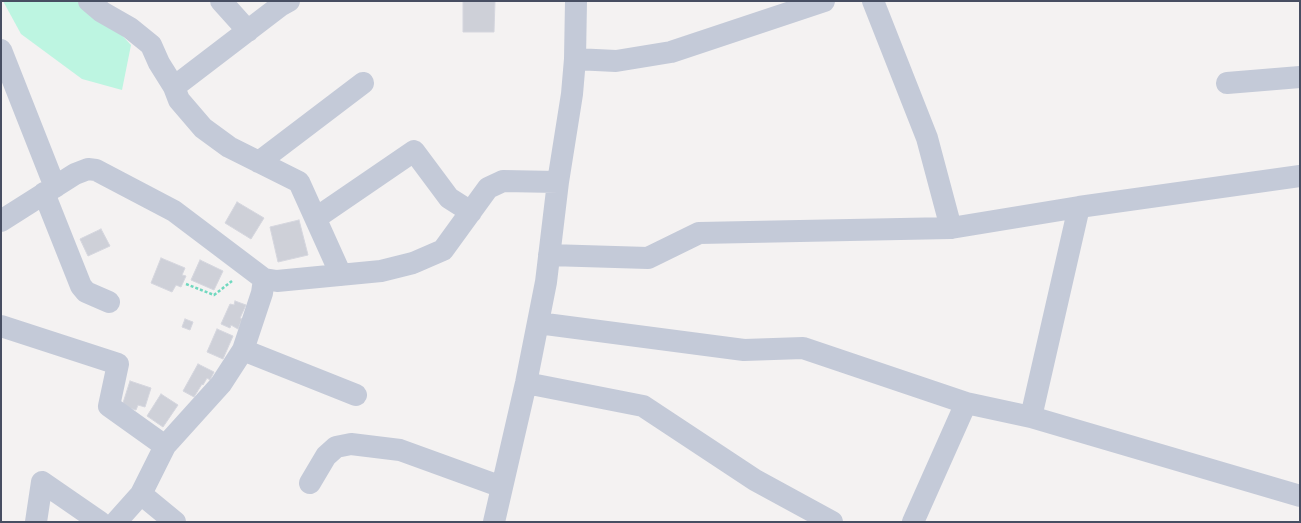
<!DOCTYPE html>
<style>
body{margin:0}
#map{position:relative;width:1301px;height:523px;overflow:hidden;background:#f4f2f2;font-family:"Nunito Sans",sans-serif}
canvas{display:block}
.frame{position:absolute;inset:0;border:2px solid #474e62;pointer-events:none}
</style>
<div id="map">
<canvas width="1301" height="523"></canvas>
<div class="frame"></div>
</div>
<script>
const context = document.querySelector('canvas').getContext('2d');
context.lineJoin = 'round';
function fill(path, color) {
  context.fillStyle = color;
  context.fill(path, 'evenodd');
}
function shape(rows) {
  const path = new Path2D();
  for (const r of rows) {
    path.moveTo(r[0], r[1]);
    for (let i = 2; i < r.length; i += 2) path.lineTo(r[i], r[i + 1]);
  }
  return path;
}
function stroke(path, color, width, dash) {
  context.strokeStyle = color;
  context.lineWidth = width;
  context.lineCap = dash ? 'butt' : 'round';
  context.setLineDash(dash || []);
  context.stroke(path);
}
const green = shape([
 [3,1,90,1,131,45,122,90,82,79,21,34]
]);
const building = shape([
 [463,1,495,1,494,32,463,32,463,1],
 [237,202,264,218,251,239,225,223,237,202],
 [299,220,308,255,278,262,270,227,299,220],
 [101,229,110,246,88,256,80,239,101,229],
 [161,258,185,268,182,275,186,276,181,287,176,285,172,292,151,283,161,258],
 [200,260,223,271,214,290,191,280,200,260],
 [235,301,246,305,240,318,242,319,238,329,231,325,230,328,221,324,230,304,234,305,235,301],
 [185,319,193,322,190,330,182,327,185,319],
 [217,329,233,336,223,359,207,352,217,329],
 [198,364,214,372,210,380,207,378,203,385,202,384,194,397,183,391,198,364],
 [130,381,151,388,145,407,138,405,136,410,122,406,130,381],
 [161,394,178,405,163,427,147,416,161,394]
]);
const path = shape([
 [186,284,214,295,232,281]
]);
const minor = shape([
 [89,1,102,12,130,28,151,45,159,63,174,87],
 [221,1,248,31],
 [289,1,280,6,174,87,179,100,203,128,229,147,299,182,341,275],
 [873,1,927,138,951,228],
 [1,50,55,187],
 [575,59,616,61,671,52,824,1],
 [1227,83,1300,77],
 [259,162,363,83],
 [44,193,81,286,86,292,109,302],
 [316,218,414,151,449,198,471,212],
 [1,221,75,174,88,169,96,170,174,211,264,279,277,281,381,271,413,263,443,250,488,188,503,181,558,182],
 [549,255,648,258,699,233,951,228,1079,207,1300,176],
 [538,323,744,350,803,348,966,403],
 [1,326,118,364,109,406,165,446],
 [243,350,356,395],
 [526,383,643,406,755,480,832,522],
 [1031,417,1079,207],
 [310,483,326,456,336,447,351,444,400,450,502,487],
 [141,494,175,522],
 [36,522,42,482,100,522],
 [116,522,141,494,165,446,221,384,243,350,262,293,264,279],
 [494,522,526,383,546,282,558,182,572,94,575,59,576,1],
 [913,522,966,403,1031,417,1300,496]
]);
fill(green, '#bdf5e1');
fill(building, '#ced0d8');
stroke(building, '#d5d6de', 1);
stroke(path, '#70d8bf', 2.5, [3, 2]);
stroke(minor, '#c4cad8', 22);
</script>
